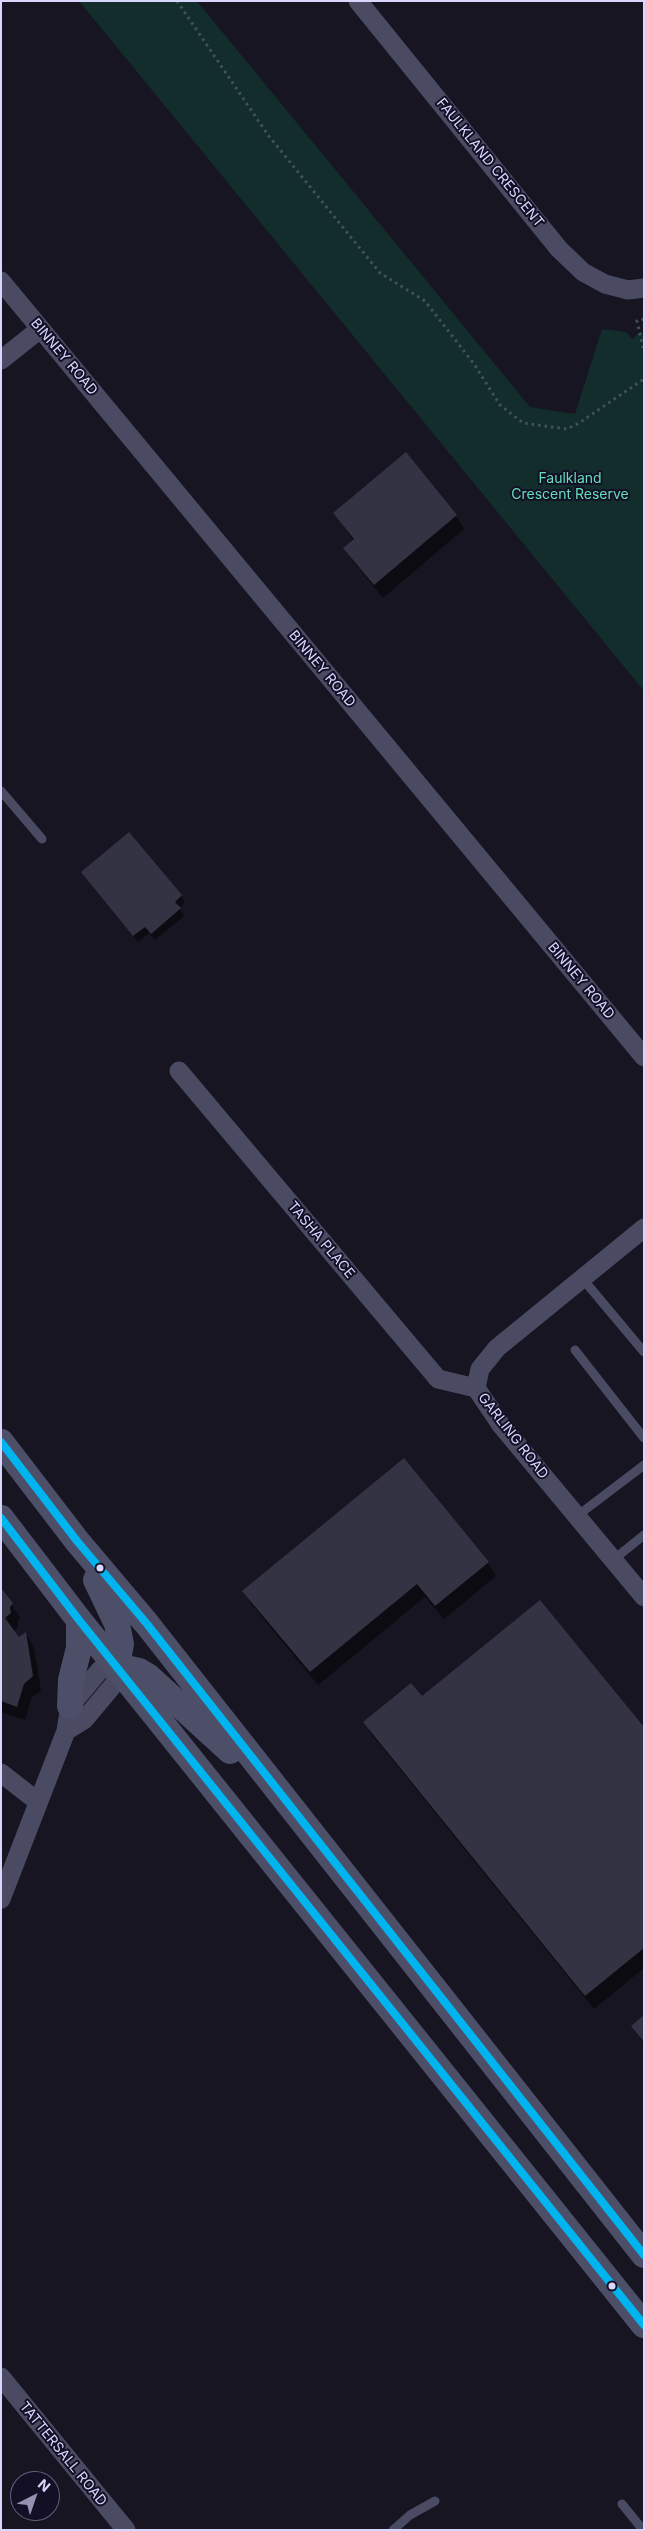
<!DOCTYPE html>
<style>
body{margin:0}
#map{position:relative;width:645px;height:2531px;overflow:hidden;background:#161521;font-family:Inter,sans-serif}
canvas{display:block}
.frame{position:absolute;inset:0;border:2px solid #d9d6fe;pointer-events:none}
.north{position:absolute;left:10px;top:2471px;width:50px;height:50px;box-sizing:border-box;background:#131026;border:1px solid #625f7c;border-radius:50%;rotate:41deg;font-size:14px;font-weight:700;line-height:20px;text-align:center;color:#d9d6fe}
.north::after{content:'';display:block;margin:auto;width:18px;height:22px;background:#9592b1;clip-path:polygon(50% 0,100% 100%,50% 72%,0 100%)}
</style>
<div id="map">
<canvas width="645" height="2531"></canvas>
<div class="frame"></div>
<div class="north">N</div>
</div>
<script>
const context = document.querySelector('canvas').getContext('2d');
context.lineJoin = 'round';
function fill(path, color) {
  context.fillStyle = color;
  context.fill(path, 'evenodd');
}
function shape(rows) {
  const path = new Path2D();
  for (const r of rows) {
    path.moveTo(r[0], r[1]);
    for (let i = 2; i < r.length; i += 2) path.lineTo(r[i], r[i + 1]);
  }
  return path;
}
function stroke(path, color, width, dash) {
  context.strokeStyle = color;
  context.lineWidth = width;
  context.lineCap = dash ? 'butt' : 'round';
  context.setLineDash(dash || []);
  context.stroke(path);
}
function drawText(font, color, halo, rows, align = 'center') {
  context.font = font + ' Inter,sans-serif';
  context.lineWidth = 4;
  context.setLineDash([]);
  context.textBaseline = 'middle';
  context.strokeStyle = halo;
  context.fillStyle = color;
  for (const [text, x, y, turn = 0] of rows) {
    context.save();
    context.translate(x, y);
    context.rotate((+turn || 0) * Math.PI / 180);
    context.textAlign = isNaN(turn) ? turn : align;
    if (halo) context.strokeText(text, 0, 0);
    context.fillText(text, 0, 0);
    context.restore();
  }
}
const green = shape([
 [79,1,197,1,530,407,575,414,602,329,626,332,632,339,641,331,644,335,644,691]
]);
const shadow = shape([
 [334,513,456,516,464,529,383,598,353,561,345,548,353,540],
 [87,879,181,896,185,902,179,908,184,916,155,940,149,933,138,942],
 [488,1563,496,1576,444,1619,425,1597,318,1685,252,1605,244,1591],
 [1,1591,20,1617,18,1621,18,1627,14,1631,19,1638,26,1634,34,1647,41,1691,32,1697,25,1720,1,1712],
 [422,1697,644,1729,644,1968,594,2009,373,1736,365,1722],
 [644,2017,644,2044,632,2026]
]);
const building = shape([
 [406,452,457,515,374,585,343,548,354,539,333,513],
 [129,832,182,895,175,902,181,908,151,934,145,927,133,936,81,872],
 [404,1458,489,1562,435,1606,417,1584,310,1672,242,1591],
 [1,1588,13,1603,10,1607,11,1613,5,1618,19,1637,26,1632,33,1676,24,1684,17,1707,1,1701],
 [540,1600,644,1727,644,1948,585,1996,363,1722,411,1683,422,1696],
 [644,2015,644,2042,631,2026]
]);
const path = shape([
 [177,1,268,135,380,273,425,301,474,364,500,405,523,423,567,429,579,423,644,379],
 [644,319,637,321,644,352]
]);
const lane = shape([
 [1,791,42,839],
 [582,1278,644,1352],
 [575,1350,644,1438],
 [577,1516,644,1465],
 [613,1560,644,1535],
 [622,2504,643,2530],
 [393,2530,410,2515,435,2501]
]);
const street = shape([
 [358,1,559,249,583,272,605,284,628,290,644,288],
 [1,281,644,1057],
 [1,360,40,329],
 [179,1071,438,1379,476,1388],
 [644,1228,497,1348,480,1369,476,1388,501,1425,644,1597],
 [1,1773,37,1801],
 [1,1899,66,1731,70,1706,100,1670,117,1666,115,1683,84,1720,66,1731],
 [1,2377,126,2530]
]);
const secondary = shape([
 [1,1442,77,1541,147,1624,644,2255],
 [1,1518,79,1620,644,2325],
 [96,1580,117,1624,121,1644,117,1666],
 [117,1666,139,1671,149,1677,230,1751],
 [70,1706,71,1680,79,1648,79,1620]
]);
const bus1 = shape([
 [1,1442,77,1541,147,1624,644,2255],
 [1,1518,79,1620,644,2325]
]);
const markers = [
 [100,1568,4.5,"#d9d6fe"],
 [612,2286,4.5,"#d9d6fe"]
];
const streetNames = [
 ["FAULKLAND CRESCENT",490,163,51],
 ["BINNEY ROAD",64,357,50],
 ["BINNEY ROAD",322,669,50],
 ["BINNEY ROAD",581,981,50],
 ["TASHA PLACE",321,1240,50],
 ["GARLING ROAD",513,1436,52],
 ["TATTERSALL ROAD",63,2454,51]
];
const parkNames = [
 ["Faulkland",570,479],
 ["Crescent Reserve",570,495]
];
fill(green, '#132c2c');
fill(shadow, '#0007');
fill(building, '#343343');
stroke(path, '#44515d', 3, [2.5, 4]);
stroke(lane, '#4a4b62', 9);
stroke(street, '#4a4b62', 19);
stroke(secondary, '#4d4e68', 26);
stroke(bus1, '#00b5ef', 8);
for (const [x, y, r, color] of markers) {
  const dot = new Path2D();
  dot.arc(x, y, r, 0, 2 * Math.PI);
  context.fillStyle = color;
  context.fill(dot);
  stroke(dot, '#131026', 2);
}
drawText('14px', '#d9d6fe', '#131026', streetNames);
drawText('14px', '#63ddb8', '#131026', parkNames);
</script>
